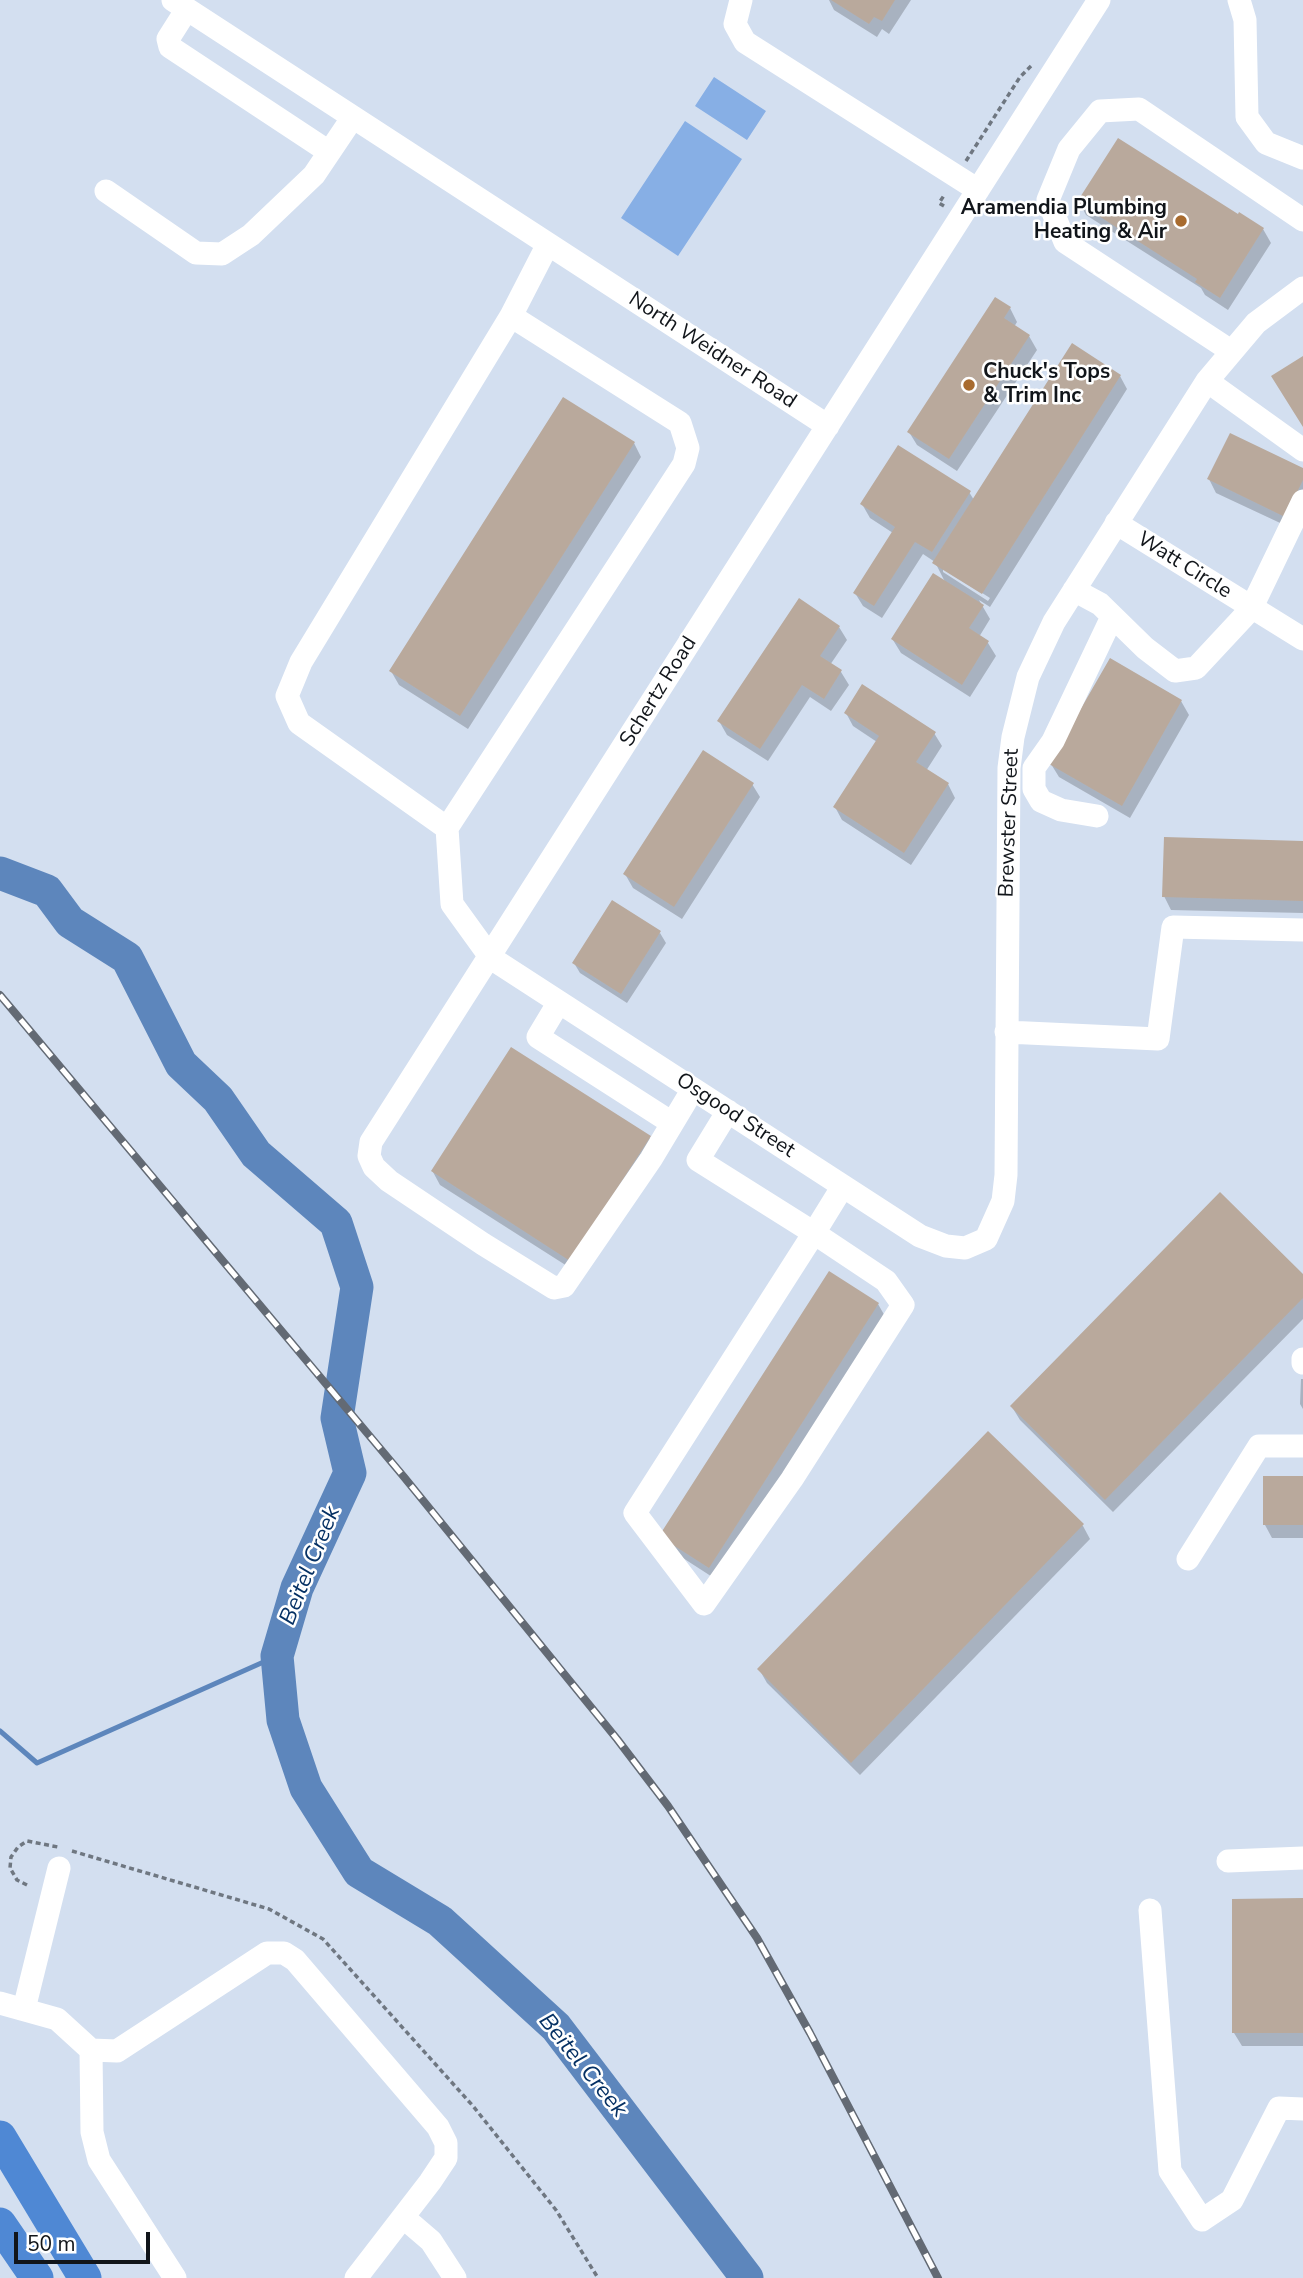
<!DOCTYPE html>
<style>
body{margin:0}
#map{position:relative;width:1303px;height:2278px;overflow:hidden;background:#d3dff0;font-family:"Nunito Sans",sans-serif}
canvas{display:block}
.scale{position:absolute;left:14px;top:2232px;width:136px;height:32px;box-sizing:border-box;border:4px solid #11151a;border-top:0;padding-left:9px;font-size:21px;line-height:24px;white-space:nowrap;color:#11151a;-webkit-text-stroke:5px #fff;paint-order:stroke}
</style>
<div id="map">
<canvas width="1303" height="2278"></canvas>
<div class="scale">50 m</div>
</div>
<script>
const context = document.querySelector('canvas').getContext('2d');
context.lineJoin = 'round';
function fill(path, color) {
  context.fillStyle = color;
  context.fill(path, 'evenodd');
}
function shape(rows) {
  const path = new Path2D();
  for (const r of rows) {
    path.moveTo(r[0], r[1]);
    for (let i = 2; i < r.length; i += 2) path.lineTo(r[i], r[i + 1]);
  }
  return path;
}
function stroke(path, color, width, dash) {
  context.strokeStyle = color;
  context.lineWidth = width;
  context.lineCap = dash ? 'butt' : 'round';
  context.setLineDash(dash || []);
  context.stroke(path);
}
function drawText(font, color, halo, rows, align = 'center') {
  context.font = font + ' "Nunito Sans",sans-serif';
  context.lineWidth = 5;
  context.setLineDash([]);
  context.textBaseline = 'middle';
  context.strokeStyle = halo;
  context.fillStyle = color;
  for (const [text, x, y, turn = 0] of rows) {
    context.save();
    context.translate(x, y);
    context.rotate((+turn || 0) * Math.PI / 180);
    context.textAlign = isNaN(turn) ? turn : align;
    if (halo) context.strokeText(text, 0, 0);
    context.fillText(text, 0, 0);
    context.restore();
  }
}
const green = shape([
 [714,77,766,111,747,140,695,106],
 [685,121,742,159,678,256,621,218]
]);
const shadow = shape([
 [829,0,911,0,889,34,882,29,877,37,834,10],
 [1079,202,1238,217,1263,229,1271,243,1228,310,1205,295,1201,288,1086,215],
 [1010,308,1017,322,1014,327,1029,336,1037,350,957,471,917,445,909,432],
 [1120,376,1127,389,990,607,979,600,990,619,979,637,988,643,996,656,970,697,901,653,893,640,945,582,935,562,923,554,882,618,863,606,855,593,893,533,870,518,862,504,969,492,974,500],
 [943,568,990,598,988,601,943,572],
 [634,443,641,457,468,729,399,685,391,671],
 [1303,470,1303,508,1293,529,1216,493,1209,479],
 [839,627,847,640,830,665,841,672,849,685,831,711,810,697,768,761,727,735,719,721],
 [1181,701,1189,715,1130,818,1059,777,1051,764],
 [846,713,934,733,942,746,926,771,948,784,955,798,911,865,842,820,835,807,877,742,853,726],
 [752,784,760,797,682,919,633,888,625,874],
 [1303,843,1303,913,1171,910,1164,896],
 [660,933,666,943,627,1003,580,973,574,963],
 [649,1137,657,1150,578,1273,440,1185,433,1172],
 [1303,1276,1303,1319,1113,1512,1020,1420,1012,1407],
 [878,1304,886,1318,717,1580,669,1549],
 [1301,1379,1303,1379,1303,1409,1300,1404],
 [988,1434,1083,1526,1090,1539,860,1775,767,1683,759,1669],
 [1303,1477,1303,1538,1272,1538,1265,1525],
 [1303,1900,1303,2046,1242,2046,1234,2033]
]);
const stream = shape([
 [0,1731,37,1763,277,1656]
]);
const river = shape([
 [0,873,47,891,70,922,127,958,181,1064,218,1099,256,1154,336,1223,357,1287,337,1418,350,1473,297,1588,277,1656,283,1720,306,1788,359,1872,440,1921,556,2027,747,2278]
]);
const building = shape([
 [831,0,895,0,882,21,874,17,869,24],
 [1118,138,1238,214,1239,212,1264,228,1220,298,1195,282,1197,279,1077,202],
 [995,297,1011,307,1004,318,1030,335,949,459,907,432],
 [1072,343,1121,375,982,594,932,563],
 [1303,356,1303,427,1271,376],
 [563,397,635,442,460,716,389,671],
 [1230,433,1303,468,1303,480,1285,517,1207,479],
 [898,445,971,491,932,552,915,542,874,606,853,593,895,527,860,504],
 [933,573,984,605,969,628,989,641,962,685,891,639],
 [799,598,840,626,820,656,842,670,824,699,802,685,760,749,717,721],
 [1110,658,1182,700,1122,806,1049,764],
 [862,684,936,732,916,762,949,783,904,853,833,807,879,736,844,713],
 [703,750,754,783,674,907,623,874],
 [1164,837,1303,841,1303,901,1162,897],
 [612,900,661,931,621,994,572,963],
 [511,1047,651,1136,570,1261,431,1171],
 [1220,1192,1303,1274,1303,1298,1105,1500,1010,1406],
 [829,1271,879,1303,709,1568,659,1536],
 [988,1431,1084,1524,851,1763,757,1669],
 [1263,1476,1303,1476,1303,1525,1263,1525],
 [1303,1898,1303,2033,1232,2033,1232,1899]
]);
const path = shape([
 [966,161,1020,77,1031,66],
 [944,206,939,203,945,194],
 [72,1851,269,1909,323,1939,473,2106,556,2210,598,2278],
 [27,1885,17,1880,10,1868,11,1857,18,1847,27,1841,58,1847]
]);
const minor = shape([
 [173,0,828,426],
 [741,0,735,24,745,42,978,190],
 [1239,0,1245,20,1247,117,1266,143,1303,158],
 [187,9,168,39,170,47,329,152],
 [106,191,196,253,222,254,251,235,314,175,353,117],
 [511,316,548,244],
 [1231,351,1065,242,1048,200,1069,149,1100,111,1139,109,1303,220],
 [1207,381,1303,450],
 [1116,523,1303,639],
 [1074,590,1100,604,1145,648,1175,671,1196,668,1251,609,1303,501],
 [1097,816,1061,810,1041,801,1034,789,1034,768,1053,741,1112,617],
 [447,828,299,723,287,696,301,662,511,316,680,423,688,448,684,464,447,828,452,904,491,958,920,1236,946,1246,965,1248,986,1239,1003,1201,1006,1175,1009,768,1013,737,1028,677,1054,622,1207,381,1256,323,1303,288],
 [559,1002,538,1037,672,1123],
 [1006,1032,1158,1039,1173,927,1303,930],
 [693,1089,651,1159,564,1286,554,1288,483,1244,389,1181,374,1167,369,1156,371,1142,1099,0],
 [728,1111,698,1160,814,1233,886,1281,903,1305,792,1479,704,1604,635,1513,642,1502,814,1233,843,1186],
 [1303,1359,1303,1363],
 [1188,1559,1259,1446,1303,1446],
 [1228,1861,1303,1858],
 [1150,1910,1170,2171,1202,2220,1232,2200,1279,2108,1303,2109],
 [0,2003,57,2019,91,2050,117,2051,267,1953,284,1953,295,1960,438,2127,446,2143,446,2158,430,2182,356,2278],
 [24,2009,59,1868],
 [91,2050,92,2132,99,2160,175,2278],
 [403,2217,431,2241,455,2278]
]);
const highway = shape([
 [0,2137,85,2278],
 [0,2224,37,2278]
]);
const rail = shape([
 [0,995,404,1477,617,1739,668,1806,757,1938,810,2033,938,2278]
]);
const markers = [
 [1181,221,7,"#a86b2f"],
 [969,385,7,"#a86b2f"]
];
const poiNames = [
 ["Aramendia Plumbing",1167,209],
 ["Heating & Air",1167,233],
 ["Chuck's Tops",983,373,"left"],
 ["& Trim Inc",983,397,"left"]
];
const streetNames = [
 ["North Weidner Road",712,351,33],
 ["Watt Circle",1184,566,32],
 ["Schertz Road",659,692,-58],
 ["Brewster Street",1010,823,-88],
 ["Osgood Street",735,1116,33]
];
const waterNames = [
 ["Beitel Creek",311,1566,-68],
 ["Beitel Creek",582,2066,51]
];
fill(green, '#87afe5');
fill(shadow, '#0003');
stroke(stream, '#5d86bc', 5);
stroke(river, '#5d86bc', 33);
fill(building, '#b9a99c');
stroke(path, '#6f7781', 3.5, [5, 3.5]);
stroke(minor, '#fff', 23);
stroke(highway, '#4f88d4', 33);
stroke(rail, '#636a74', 8);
stroke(rail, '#fff', 5, [16]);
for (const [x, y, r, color] of markers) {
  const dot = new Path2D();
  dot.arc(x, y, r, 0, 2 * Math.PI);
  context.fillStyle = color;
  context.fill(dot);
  stroke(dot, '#fff', 2.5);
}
drawText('bold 21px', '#11151a', '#fff', poiNames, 'right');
drawText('21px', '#11151a', '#fff', streetNames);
drawText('italic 23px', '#063164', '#fff', waterNames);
</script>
